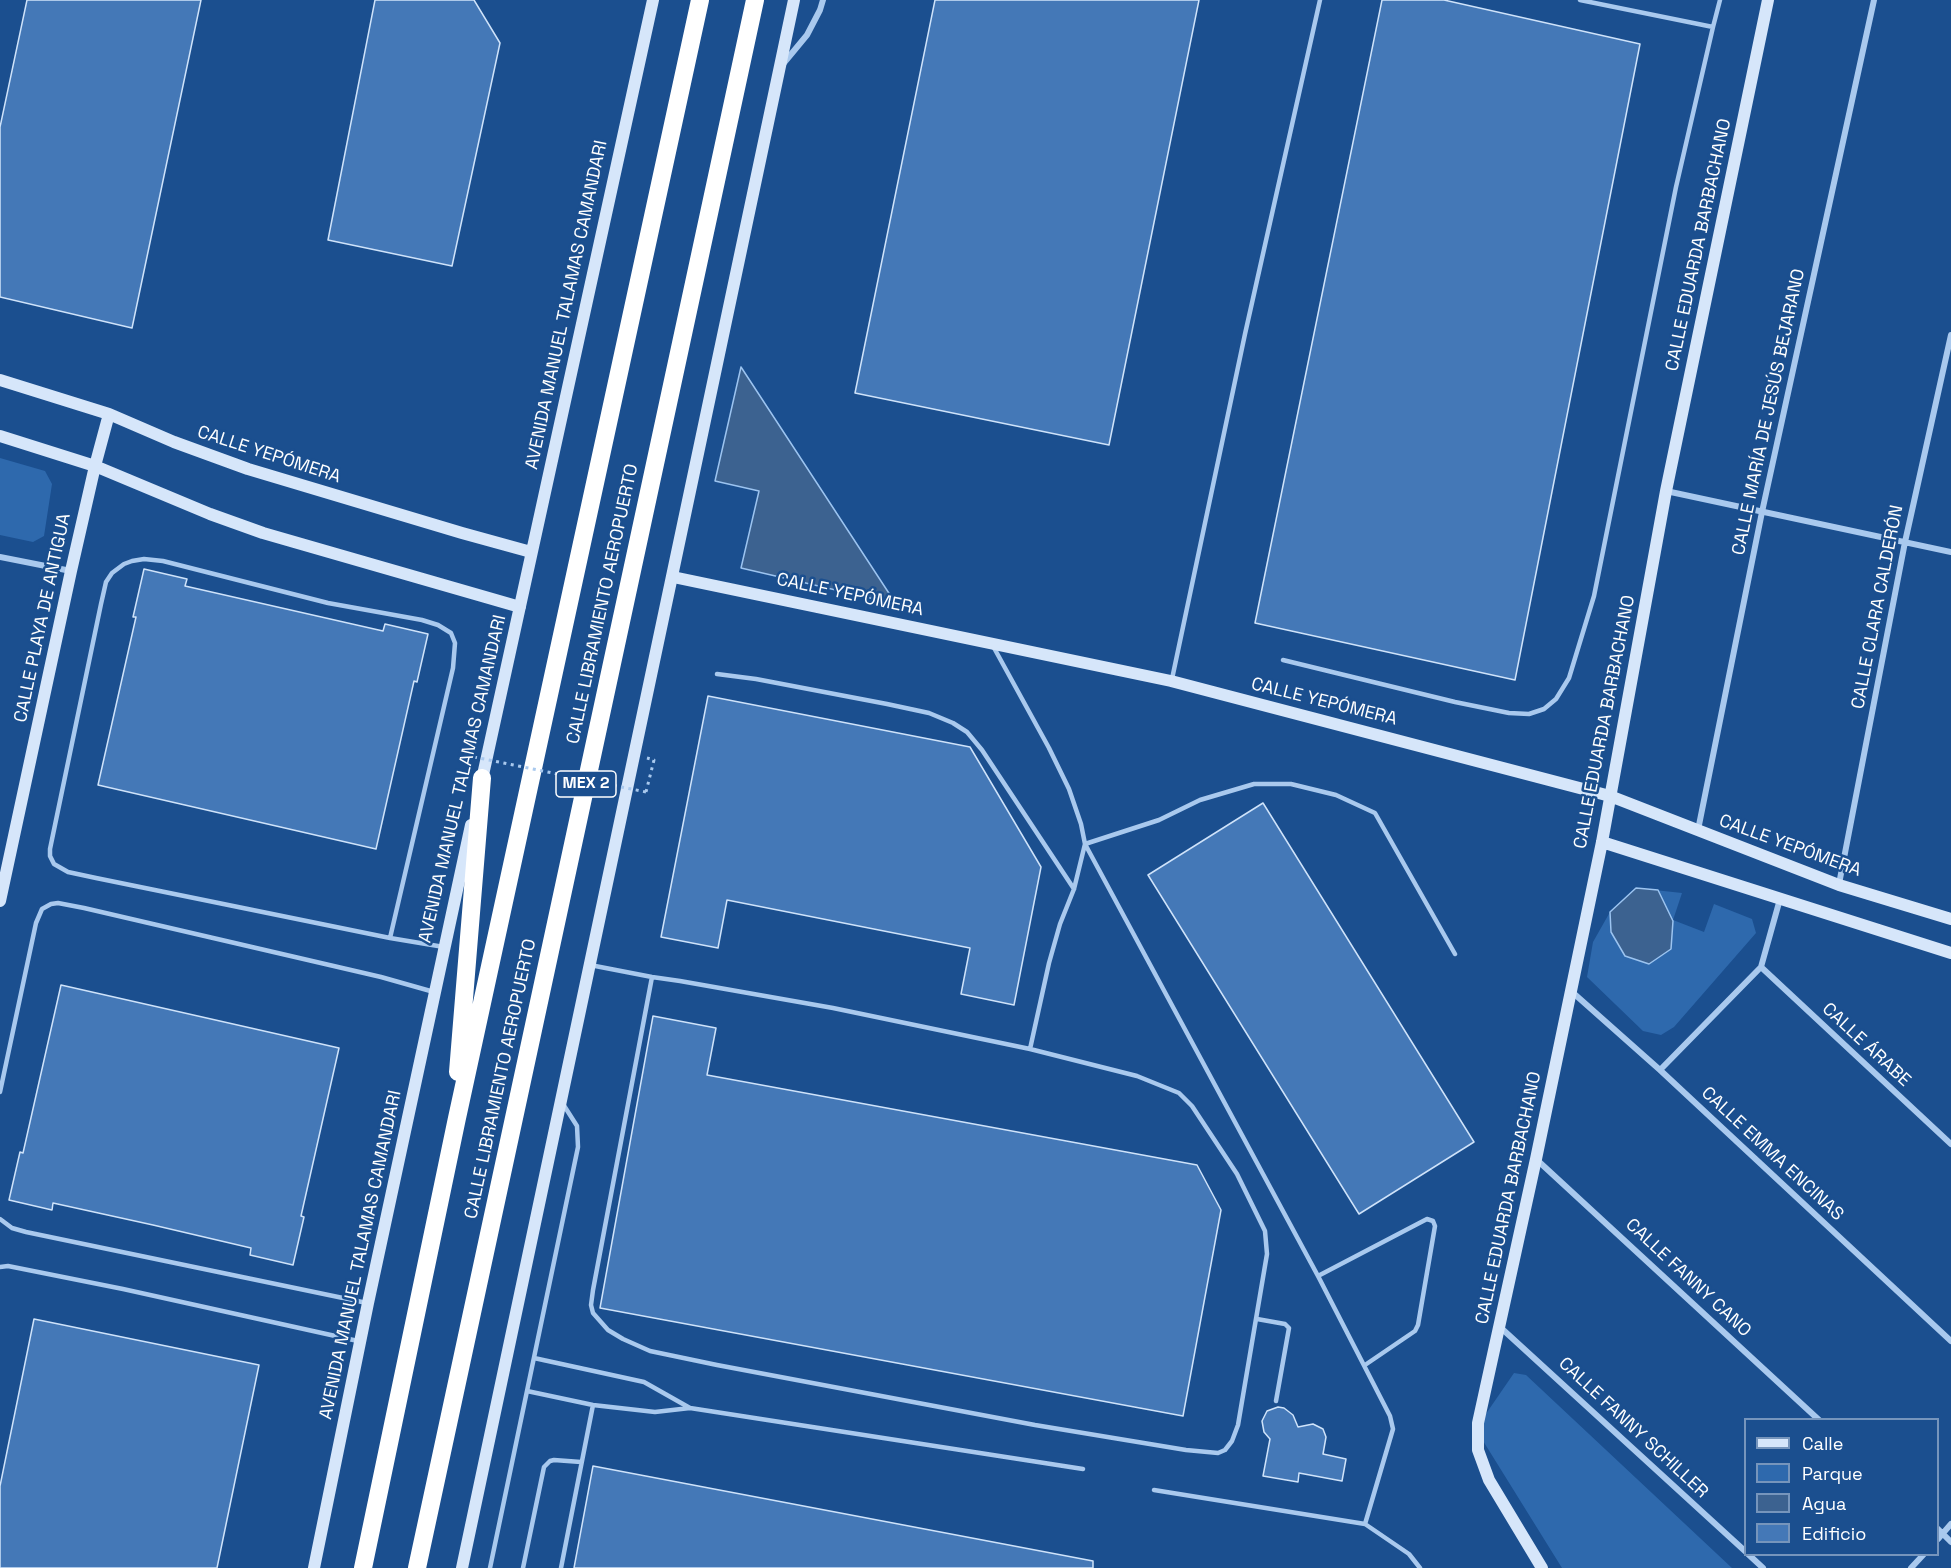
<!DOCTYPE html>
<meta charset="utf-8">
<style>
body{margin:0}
#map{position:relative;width:1951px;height:1568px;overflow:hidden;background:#1b4f8f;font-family:"Space Grotesk",sans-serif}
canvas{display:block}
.legend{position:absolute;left:1744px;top:1418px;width:195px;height:138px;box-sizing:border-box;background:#1b4f8f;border:2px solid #7695bc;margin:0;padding:8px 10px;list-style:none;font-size:18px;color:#fff}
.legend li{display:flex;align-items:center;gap:12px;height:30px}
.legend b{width:30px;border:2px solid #7695bc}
</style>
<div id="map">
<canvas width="1951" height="1568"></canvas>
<ul class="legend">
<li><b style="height:8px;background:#d6e6fa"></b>Calle</li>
<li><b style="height:16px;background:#2e69ad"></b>Parque</li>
<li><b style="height:16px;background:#3c6290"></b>Agua</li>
<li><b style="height:16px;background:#4478b7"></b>Edificio</li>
</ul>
</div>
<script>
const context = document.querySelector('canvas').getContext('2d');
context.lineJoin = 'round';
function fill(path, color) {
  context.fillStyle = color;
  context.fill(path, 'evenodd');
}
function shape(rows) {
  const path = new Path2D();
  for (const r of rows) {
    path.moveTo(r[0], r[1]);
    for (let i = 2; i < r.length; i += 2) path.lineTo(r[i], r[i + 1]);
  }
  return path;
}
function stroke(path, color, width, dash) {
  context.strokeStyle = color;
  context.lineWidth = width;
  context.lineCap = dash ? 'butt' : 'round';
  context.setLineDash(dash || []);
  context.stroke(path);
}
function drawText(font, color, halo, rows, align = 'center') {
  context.font = font + ' "Space Grotesk",sans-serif';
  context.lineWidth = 5;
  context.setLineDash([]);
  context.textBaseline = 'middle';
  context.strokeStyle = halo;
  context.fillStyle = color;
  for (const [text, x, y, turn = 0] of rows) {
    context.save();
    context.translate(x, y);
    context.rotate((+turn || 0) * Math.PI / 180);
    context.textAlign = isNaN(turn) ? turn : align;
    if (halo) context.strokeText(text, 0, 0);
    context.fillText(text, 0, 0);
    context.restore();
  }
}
const green = shape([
 [0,458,45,471,52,484,44,536,33,542,0,535],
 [1636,888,1682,893,1673,920,1704,932,1714,904,1752,919,1756,933,1674,1027,1661,1035,1643,1031,1587,977,1593,942,1610,912],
 [1514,1373,1526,1375,1732,1568,1562,1568,1480,1436,1481,1421]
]);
const water = shape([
 [741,367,896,604,741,568,759,491,715,481,741,367],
 [1636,888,1658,890,1673,921,1671,949,1649,964,1625,956,1611,932,1610,912,1636,888]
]);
const building = shape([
 [27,0,201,0,132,328,0,297,0,127,27,0],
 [375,0,474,0,500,43,452,266,328,240,375,0],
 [935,0,1199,0,1109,445,855,393,935,0],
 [1382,0,1444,0,1640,44,1515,680,1255,623,1382,0],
 [144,569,187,579,185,586,383,631,385,624,428,634,417,682,414,681,376,849,98,785,136,617,133,617,144,569],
 [708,696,970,747,1041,867,1014,1005,961,994,970,948,727,900,718,948,661,937,708,696],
 [1263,803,1474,1142,1359,1214,1148,875,1263,803],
 [61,985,339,1048,301,1216,304,1217,293,1265,250,1255,251,1248,153,1225,53,1203,52,1210,9,1200,20,1152,23,1153,61,985],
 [653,1016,716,1028,707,1075,1197,1165,1221,1210,1183,1416,600,1308,653,1016],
 [34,1319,259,1365,217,1568,0,1568,0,1486,34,1319],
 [1278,1407,1284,1408,1293,1415,1298,1427,1313,1424,1323,1429,1326,1437,1323,1454,1346,1459,1342,1481,1299,1473,1298,1482,1263,1476,1270,1439,1264,1432,1262,1421,1267,1411,1278,1407],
 [593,1466,1093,1561,1093,1568,574,1568,593,1466]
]);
const path = shape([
 [646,792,654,760,647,758]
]);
const lane = shape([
 [1580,0,1713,27,1720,0],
 [993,646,1049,748,1069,789,1081,824,1085,844,1074,889,1060,924,1049,963,1030,1049],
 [1283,660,1455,702,1509,713,1529,714,1544,709,1556,699,1569,678,1594,596,1676,187,1713,27],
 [717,674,756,679,887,704,929,713,953,723,967,732,982,750,1074,889],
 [1172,679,1245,334,1320,0],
 [390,938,453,668,455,643,451,633,438,625,422,620,328,603,163,561,144,559,132,561,124,564,112,573,106,582,101,604,50,849,50,856,54,864,68,872,96,878,390,938,444,947],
 [590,965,652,977,680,981,833,1008,1030,1049,1137,1076,1179,1093,1192,1106,1237,1174,1265,1231,1267,1254,1238,1425,1232,1441,1225,1450,1218,1453,1186,1450,1035,1425,717,1365,650,1351,623,1339,608,1330,593,1313,591,1305,593,1290,652,977],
 [0,1092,36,923,42,909,51,904,58,903,84,908,381,977,434,992],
 [0,1219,12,1228,26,1232,367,1303],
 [0,1267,8,1266,123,1289,358,1341],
 [1318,1276,1427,1219,1433,1221,1435,1226,1418,1325,1415,1331,1365,1365],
 [1257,1319,1285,1324,1289,1328,1276,1401],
 [534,1358,644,1382,690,1408],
 [527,1391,593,1405,655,1412,690,1408,1083,1469],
 [1154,1490,1365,1524],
 [490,1568,578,1147,577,1126,563,1104],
 [523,1568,544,1467,550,1461,554,1460,581,1462],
 [561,1568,593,1405],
 [1420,1568,1409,1554,1365,1524,1393,1429,1390,1416,1318,1276,1085,844,1159,820,1200,800,1254,784,1291,784,1336,795,1375,813,1455,954]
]);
const street = shape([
 [783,64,807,35,820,10,823,0],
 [1666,491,1951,552],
 [0,557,71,571],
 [1698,830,1762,512,1874,0],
 [1839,884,1905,542,1951,335],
 [1761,967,1951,1144],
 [1571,991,1660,1070,1951,1341],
 [1660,1070,1761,967,1780,899],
 [1536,1159,1819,1420],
 [1500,1327,1746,1552],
 [1938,1529,1951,1542],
 [1938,1539,1951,1524],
 [1748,1554,1763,1568],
 [1911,1568,1924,1554]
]);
const secondary = shape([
 [0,380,109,414,174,442,248,469,462,533,531,552],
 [0,436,95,466,210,514,263,533,520,607],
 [673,577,1171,681,1610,796,1839,885,1951,919],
 [481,784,653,0],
 [1602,842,1951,953],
 [0,901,71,571,95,466,109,414],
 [314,1568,368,1303,471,825],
 [462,1568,794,0],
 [1542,1568,1489,1480,1478,1450,1478,1423,1536,1159,1602,842,1666,491,1768,0]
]);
const highway = shape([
 [458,1072,482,778],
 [363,1568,457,1118,700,0],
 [417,1568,755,0]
]);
const pathBridge = shape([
 [474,757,646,792]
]);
const shields = [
 [586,784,60]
];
const shieldNames = [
 ["MEX 2",586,784]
];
const streetNames = [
 ["CALLE EDUARDA BARBACHANO",1699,245,-78],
 ["AVENIDA MANUEL TALAMAS CAMANDARI",567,305,-78],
 ["CALLE MARÍA DE JESÚS BEJARANO",1769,412,-78],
 ["CALLE YEPÓMERA",269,455,18],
 ["CALLE YEPÓMERA",850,595,12],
 ["CALLE LIBRAMIENTO AEROPUERTO",603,604,-78],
 ["CALLE CLARA CALDERÓN",1878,607,-79],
 ["CALLE PLAYA DE ANTIGUA",43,618,-78],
 ["CALLE YEPÓMERA",1324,702,14],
 ["CALLE EDUARDA BARBACHANO",1605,722,-79],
 ["AVENIDA MANUEL TALAMAS CAMANDARI",463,779,-77],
 ["CALLE YEPÓMERA",1790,846,20],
 ["CALLE ÁRABE",1866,1045,43],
 ["CALLE LIBRAMIENTO AEROPUERTO",501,1079,-78],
 ["CALLE EMMA ENCINAS",1772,1154,43],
 ["CALLE EDUARDA BARBACHANO",1509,1198,-78],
 ["AVENIDA MANUEL TALAMAS CAMANDARI",361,1255,-78],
 ["CALLE FANNY CANO",1688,1278,43],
 ["CALLE FANNY SCHILLER",1633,1428,43]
];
fill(green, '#2e69ad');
fill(water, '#3c6290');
stroke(water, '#9cc4f0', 1.5);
fill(building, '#4478b7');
stroke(building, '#cfe3fa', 1.5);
stroke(path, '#a9c9ee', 3, [3, 4.5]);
stroke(lane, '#a9c9ee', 4.5);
stroke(street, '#a9c9ee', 6);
stroke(secondary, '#d6e6fa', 12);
stroke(highway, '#fff', 18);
stroke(pathBridge, '#a9c9ee', 3, [3, 4.5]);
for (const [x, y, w] of shields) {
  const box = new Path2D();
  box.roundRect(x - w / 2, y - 13, w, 26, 4.5);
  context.fillStyle = '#1b4f8f';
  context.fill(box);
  stroke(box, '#fff', 1.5);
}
drawText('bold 16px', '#fff', null, shieldNames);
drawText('18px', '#fff', '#1b4f8f', streetNames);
</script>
